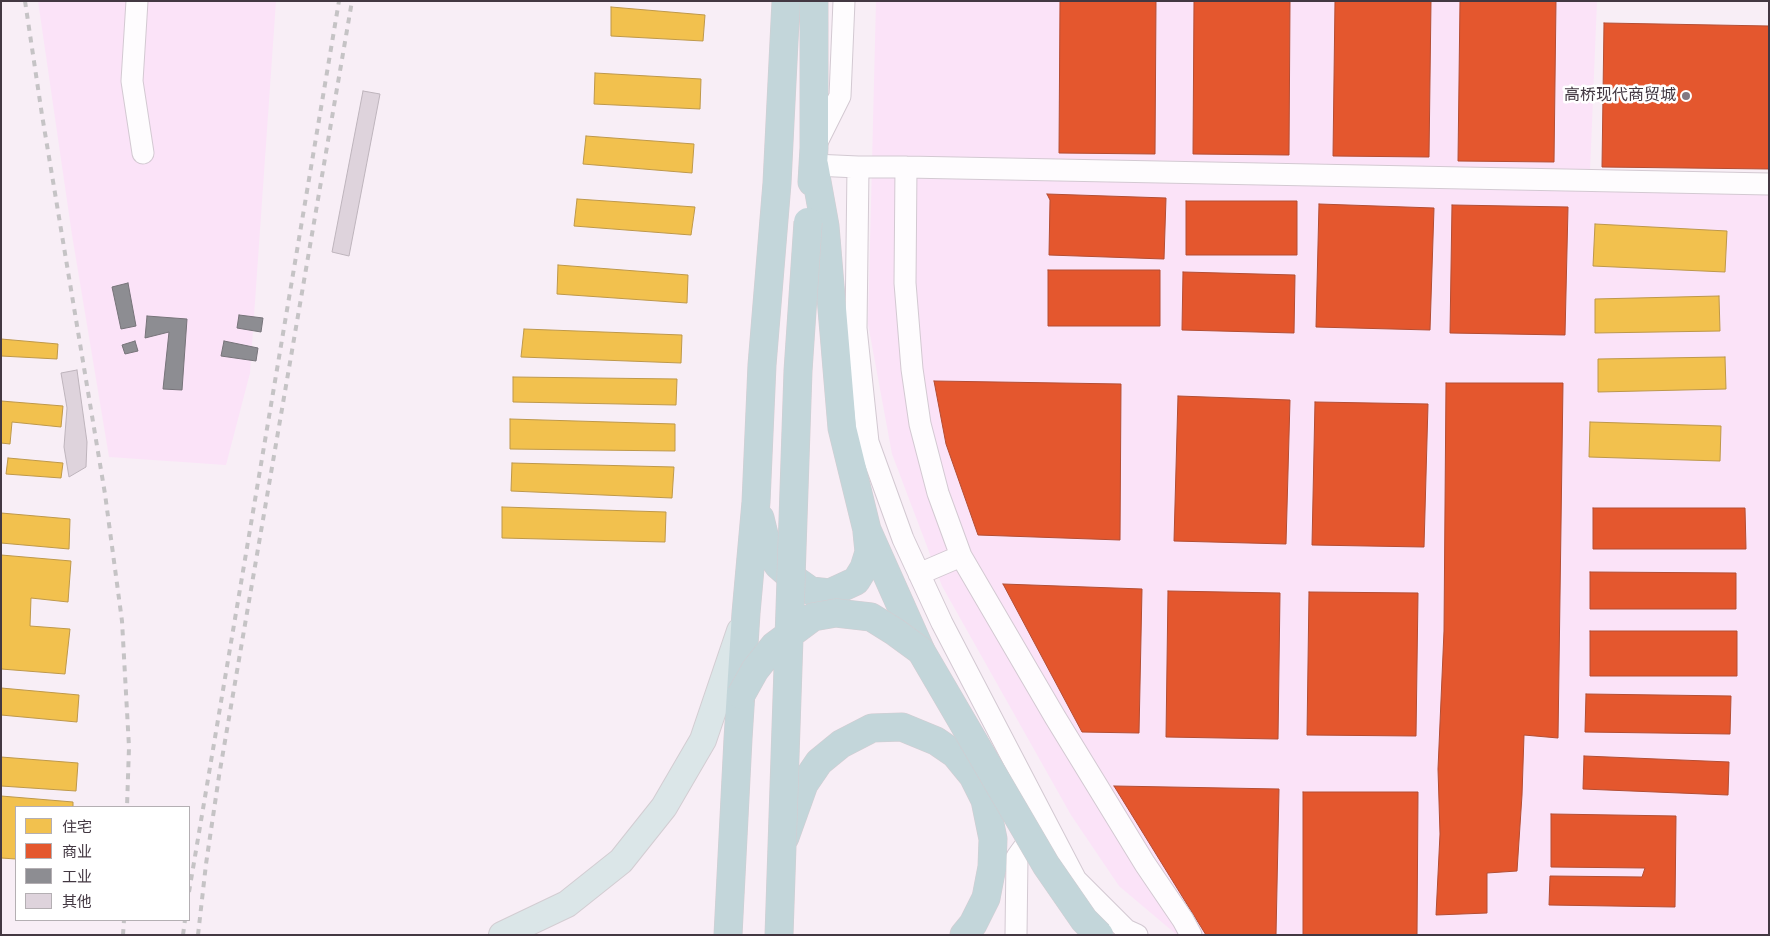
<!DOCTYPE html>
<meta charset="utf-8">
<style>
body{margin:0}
#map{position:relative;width:1770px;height:936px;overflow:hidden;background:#f8eef6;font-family:Manrope,"Noto Sans SC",sans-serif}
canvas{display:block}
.frame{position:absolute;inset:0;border:2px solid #433842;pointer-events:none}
.legend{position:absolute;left:15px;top:806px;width:175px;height:115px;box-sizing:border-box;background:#fff;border:1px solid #b4afb3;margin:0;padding:6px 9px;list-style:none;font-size:15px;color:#433842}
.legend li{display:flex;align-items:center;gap:10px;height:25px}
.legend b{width:25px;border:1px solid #b4afb3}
</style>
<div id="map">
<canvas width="1770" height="936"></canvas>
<div class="frame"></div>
<ul class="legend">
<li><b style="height:14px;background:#f2c14e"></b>住宅</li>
<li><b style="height:14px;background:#e4572e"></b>商业</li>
<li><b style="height:14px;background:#8d8d92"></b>工业</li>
<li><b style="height:14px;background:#ded3dc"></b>其他</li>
</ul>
</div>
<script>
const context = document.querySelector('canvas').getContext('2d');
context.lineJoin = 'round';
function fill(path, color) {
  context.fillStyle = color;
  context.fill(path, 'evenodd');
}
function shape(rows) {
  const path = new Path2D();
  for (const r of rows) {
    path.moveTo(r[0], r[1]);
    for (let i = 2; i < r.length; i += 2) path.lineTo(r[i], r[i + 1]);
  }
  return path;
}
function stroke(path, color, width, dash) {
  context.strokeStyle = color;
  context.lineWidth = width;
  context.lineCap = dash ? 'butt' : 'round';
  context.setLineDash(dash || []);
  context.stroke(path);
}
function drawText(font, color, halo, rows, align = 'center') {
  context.font = font + ' Manrope,"Noto Sans SC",sans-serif';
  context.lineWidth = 5;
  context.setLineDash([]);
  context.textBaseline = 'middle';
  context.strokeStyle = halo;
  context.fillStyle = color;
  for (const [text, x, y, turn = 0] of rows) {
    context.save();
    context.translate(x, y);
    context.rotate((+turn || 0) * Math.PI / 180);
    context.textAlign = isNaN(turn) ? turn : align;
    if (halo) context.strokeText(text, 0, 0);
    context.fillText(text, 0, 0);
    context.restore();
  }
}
const built = shape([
 [38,1,276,1,250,373,226,465,109,457,72,235],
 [876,1,1597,1,1590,172,1769,176,1769,935,1177,935,1119,886,1071,815,942,586,892,454,868,324]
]);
const homes = shape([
 [611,7,705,15,703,41,611,36,611,7],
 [595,73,701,79,700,109,594,104,595,73],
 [586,136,694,144,692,173,583,164,586,136],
 [577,199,695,207,691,235,574,226,577,199],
 [1595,224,1727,231,1725,272,1593,266,1595,224],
 [558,265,688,275,687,303,557,294,558,265],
 [1719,296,1720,331,1595,333,1595,299,1719,296],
 [524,329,682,335,681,363,521,357,524,329],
 [1,339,58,344,57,359,1,356,1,339],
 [1725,357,1726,389,1598,392,1598,359,1725,357],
 [513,377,677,379,676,405,513,402,513,377],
 [1,401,63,406,61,427,12,422,10,444,1,443,1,401],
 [510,419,675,424,675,451,510,449,510,419],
 [1590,422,1721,426,1720,461,1589,457,1590,422],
 [8,458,63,463,61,478,6,474,8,458],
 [512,463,674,467,672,498,511,491,512,463],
 [502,507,666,512,665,542,502,538,502,507],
 [1,513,70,519,69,549,1,543,1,513],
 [1,555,71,561,68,602,31,598,30,626,70,629,65,674,1,669,1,555],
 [1,688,79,695,77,722,1,715,1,688],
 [1,757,78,763,76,791,1,786,1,757],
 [1,796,73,802,73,807,16,807,16,859,1,858,1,796]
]);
const shops = shape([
 [1060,1,1156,1,1155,154,1059,153,1060,1],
 [1194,1,1290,1,1289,155,1193,154,1194,1],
 [1335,1,1431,1,1429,157,1333,156,1335,1],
 [1460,1,1556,1,1554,162,1458,161,1460,1],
 [1604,23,1769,26,1769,169,1602,167,1604,23],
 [1047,194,1166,198,1164,259,1049,255,1050,200,1047,194],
 [1186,201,1297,201,1297,255,1186,255,1186,201],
 [1319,204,1434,208,1430,330,1316,327,1319,204],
 [1452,205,1568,207,1565,335,1450,333,1452,205],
 [1048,270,1160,270,1160,326,1048,326,1048,270],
 [1183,272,1295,275,1294,333,1182,330,1183,272],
 [934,381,1121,384,1120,540,978,535,946,444,934,381],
 [1446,383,1563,383,1558,738,1524,735,1522,795,1517,871,1487,873,1487,913,1436,915,1440,834,1438,769,1444,631,1446,383],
 [1178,396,1290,400,1286,544,1174,541,1178,396],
 [1315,402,1428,404,1424,547,1312,545,1315,402],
 [1593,508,1745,508,1746,549,1593,549,1593,508],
 [1590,572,1736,573,1736,609,1590,609,1590,572],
 [1003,584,1142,589,1139,733,1082,732,1003,584],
 [1168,591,1280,593,1278,739,1166,737,1168,591],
 [1309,592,1418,593,1416,736,1307,735,1309,592],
 [1590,631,1737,631,1737,676,1590,676,1590,631],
 [1586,694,1731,696,1730,734,1585,732,1586,694],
 [1584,756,1729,762,1728,795,1583,789,1584,756],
 [1114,786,1279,789,1276,935,1206,935,1114,786],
 [1303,792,1418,792,1417,935,1303,935,1303,792],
 [1551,814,1676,816,1675,907,1549,905,1550,876,1642,877,1645,868,1551,867,1551,814]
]);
const industry = shape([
 [128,283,136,326,121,329,112,287,128,283],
 [239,315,263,318,261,332,237,328,239,315],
 [147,316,187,319,182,390,163,389,169,332,145,338,147,316],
 [135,341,138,351,125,354,122,345,135,341],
 [224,341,258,348,256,361,221,356,224,341]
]);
const building = shape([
 [363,91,380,94,349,256,332,252,363,91],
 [77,370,87,442,86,467,69,477,64,447,67,408,61,373,77,370]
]);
const minor = shape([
 [137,1,132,81,143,153],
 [815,146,840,96,844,1],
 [814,165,858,167,856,328,868,442,903,539,942,623,1076,880,1126,930,1137,935],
 [858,167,906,167,1769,184],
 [906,167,905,283,912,369,920,424,938,493,961,556,1055,717,1145,864,1183,920,1191,935],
 [919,574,961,556],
 [1016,935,1017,857,1038,828]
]);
const major = shape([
 [502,935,567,904,621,861,664,807,703,740,740,631]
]);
const highway = shape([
 [814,165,825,226,842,428,867,530,921,651],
 [812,182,814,148,814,1],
 [760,518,767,547,778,565,794,579,811,591,830,593,856,581,864,568,869,552,867,532],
 [785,837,804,784,819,762,841,744,872,728,902,727,936,741,955,754,973,776,985,800,993,839,992,867,986,898,973,924,964,935],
 [728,935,738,739,746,613,756,502,762,365,777,183,786,1]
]);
const rail = shape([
 [25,1,42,115,105,494,122,621,129,747,127,807],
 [189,892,339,1],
 [123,935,124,920],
 [183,935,185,920],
 [198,935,206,864,219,776,352,1]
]);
const highwayBridge = shape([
 [741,695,755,670,774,646,813,617,836,613,871,617,895,632,921,651,1046,865,1084,920,1099,935],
 [779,935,798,371,808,222]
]);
const markers = [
 [1686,96,5,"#827881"]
];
const poiNames = [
 ["高桥现代商贸城",1676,96]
];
fill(built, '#fbe3f8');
fill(homes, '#f2c14e');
stroke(homes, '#be984a', 1);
fill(shops, '#e4572e');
stroke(shops, '#b44e34', 1);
fill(industry, '#8d8d92');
stroke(industry, '#77747a', 1);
fill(building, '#ded3dc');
stroke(building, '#beb4bc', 1);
stroke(minor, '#d3c9d2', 23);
stroke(major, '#d3cdd2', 28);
stroke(highway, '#d3cdd2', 29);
stroke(minor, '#fefcfe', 21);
stroke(major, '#dbe6e8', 26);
stroke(highway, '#c3d6da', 28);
stroke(rail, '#c5c3c5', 4, [6, 6]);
stroke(highwayBridge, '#d3cdd2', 29, []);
stroke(highwayBridge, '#c3d6da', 28);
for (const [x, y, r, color] of markers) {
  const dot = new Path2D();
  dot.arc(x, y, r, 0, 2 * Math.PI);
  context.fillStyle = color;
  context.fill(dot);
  stroke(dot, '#fff', 2);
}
drawText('16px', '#433842', '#fff', poiNames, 'right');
</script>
